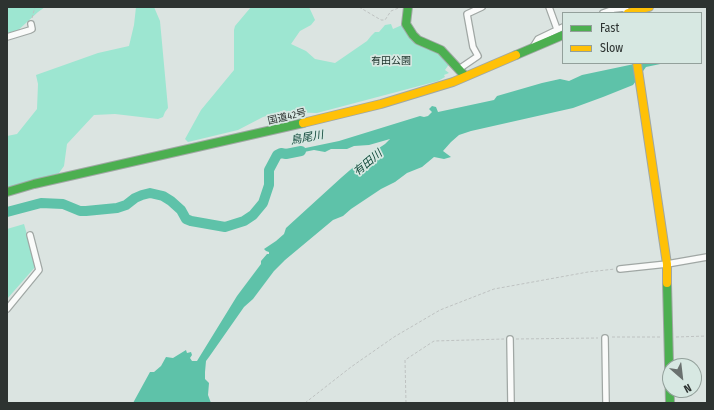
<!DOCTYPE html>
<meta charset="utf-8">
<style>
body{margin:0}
#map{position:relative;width:714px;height:410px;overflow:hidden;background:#dbe4e1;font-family:"Fira Sans Condensed",sans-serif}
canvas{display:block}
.frame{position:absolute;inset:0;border:8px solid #2d3331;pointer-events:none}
.legend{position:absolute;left:562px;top:12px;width:140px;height:52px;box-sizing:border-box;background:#d7e8e2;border:1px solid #93a09b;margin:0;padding:5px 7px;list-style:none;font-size:12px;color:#2d3331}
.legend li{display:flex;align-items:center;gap:8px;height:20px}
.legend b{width:20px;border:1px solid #93a09b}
.north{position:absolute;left:662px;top:358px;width:40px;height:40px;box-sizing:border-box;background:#d7e8e2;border:1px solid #93a09b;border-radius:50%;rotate:152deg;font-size:11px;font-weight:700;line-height:16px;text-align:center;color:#2d3331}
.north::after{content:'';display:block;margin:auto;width:14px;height:18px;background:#6a716f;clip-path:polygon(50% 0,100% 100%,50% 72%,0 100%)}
</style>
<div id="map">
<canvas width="714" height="410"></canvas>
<div class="frame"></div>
<ul class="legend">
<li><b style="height:5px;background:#4caf50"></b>Fast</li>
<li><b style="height:5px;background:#ffc107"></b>Slow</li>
</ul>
<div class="north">N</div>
</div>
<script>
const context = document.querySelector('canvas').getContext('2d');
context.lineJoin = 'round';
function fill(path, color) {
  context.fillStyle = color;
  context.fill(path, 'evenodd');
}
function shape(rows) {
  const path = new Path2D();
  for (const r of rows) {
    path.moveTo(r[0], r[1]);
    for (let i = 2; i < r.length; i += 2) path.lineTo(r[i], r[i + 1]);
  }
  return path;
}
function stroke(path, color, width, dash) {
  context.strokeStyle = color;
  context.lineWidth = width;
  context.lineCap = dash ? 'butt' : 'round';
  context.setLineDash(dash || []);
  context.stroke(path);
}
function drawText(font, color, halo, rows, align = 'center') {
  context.font = font + ' "Fira Sans Condensed","Noto Sans JP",sans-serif';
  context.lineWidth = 3.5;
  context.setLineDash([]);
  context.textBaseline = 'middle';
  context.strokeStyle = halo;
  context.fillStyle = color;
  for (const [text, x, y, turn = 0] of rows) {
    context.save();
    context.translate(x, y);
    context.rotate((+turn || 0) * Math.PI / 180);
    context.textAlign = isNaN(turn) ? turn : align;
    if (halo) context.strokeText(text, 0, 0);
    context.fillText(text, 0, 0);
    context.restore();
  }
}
const green = shape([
 [7,7,45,7,38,12,15,33,7,33],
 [136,7,154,7,160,21,168,108,165,112,163,117,158,119,115,114,94,115,67,144,64,166,59,173,7,189,7,136,17,134,37,109,38,84,36,75,98,53,129,46,134,25],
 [251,7,309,7,315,20,311,25,300,31,291,44,306,51,315,59,335,63,367,41,371,36,375,32,379,32,385,25,391,24,393,29,402,25,408,35,413,40,443,54,450,63,445,70,449,73,444,75,445,77,438,81,317,113,279,112,263,117,238,130,188,142,185,139,201,110,234,70,234,30,235,26],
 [24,224,36,266,7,299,7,229]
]);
const water = shape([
 [639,63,665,63,646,67,633,85,603,97,573,108,471,131,459,135,451,142,443,151,451,157,444,159,434,157,422,167,407,173,395,182,381,189,351,209,343,216,333,220,285,260,274,271,253,299,244,307,209,357,206,361,205,372,205,379,209,383,208,395,211,403,133,403,150,372,154,372,161,366,166,357,173,358,186,350,187,353,191,352,192,355,190,358,192,361,197,361,237,296,261,264,261,261,267,254,269,254,269,252,266,251,264,249,276,241,284,234,286,228,342,177,364,158,385,144,390,139,369,145,354,146,347,149,331,149,325,152,314,150,304,152,297,156,287,154,291,151,339,141,420,116,424,117,428,116,432,112,429,109,432,106,436,107,438,112,494,100,497,96,542,83,560,79,569,81,582,75]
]);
const river = shape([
 [7,212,41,203,63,204,80,211,86,211,117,208,126,205,135,198,142,195,150,193,163,196,171,201,181,210,186,219,191,221,225,227,244,221,253,215,263,203,269,185,269,170,277,155,281,153,286,154,301,151]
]);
const path = shape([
 [359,7,381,20,385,20,391,11,401,7],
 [32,18,35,7],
 [612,337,662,337],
 [676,337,707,336],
 [516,339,598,338],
 [305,403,351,367,394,337,440,310,494,289,588,272,615,269],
 [406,403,405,360,434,341,504,339]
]);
const street = shape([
 [549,7,557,29],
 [603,13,614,9,624,8,629,13],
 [7,37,30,30,32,29,31,24],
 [533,47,538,39,563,27],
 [459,69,478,56,473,47,467,14,482,7],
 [620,269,667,264,707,257],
 [7,309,39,270,30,235],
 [605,338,606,403],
 [510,339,511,403]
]);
const fast = shape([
 [408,7,406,24,413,35,418,40,441,50,465,76],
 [516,55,563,35],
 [7,192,34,184,303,123],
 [667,283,670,403]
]);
const slow = shape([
 [628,13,649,7],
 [637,63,667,264,667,283],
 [303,123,381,104,453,82,516,55]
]);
const parkNames = [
 ["有田公園",391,61]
];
const streetNames = [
 ["国道42号",287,117,-13]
];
const waterNames = [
 ["鳥尾川",307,138,-10],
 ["有田川",368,163,-40]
];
fill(green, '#9de6d1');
fill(water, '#5ec2a9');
stroke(river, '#5ec2a9', 10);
stroke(street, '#a0a7a4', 8);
stroke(fast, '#a0a7a4', 10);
stroke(slow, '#a0a7a4', 10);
stroke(path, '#bec2c1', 1, [3, 2]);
stroke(street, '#fafbfa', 5.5);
stroke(fast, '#4caf50', 8);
stroke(slow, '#ffc107', 8);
drawText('10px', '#182e27', '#d7e8e2', parkNames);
drawText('10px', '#2d3331', '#d7e8e2', streetNames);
drawText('italic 11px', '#0e4638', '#d7e8e2', waterNames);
</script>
